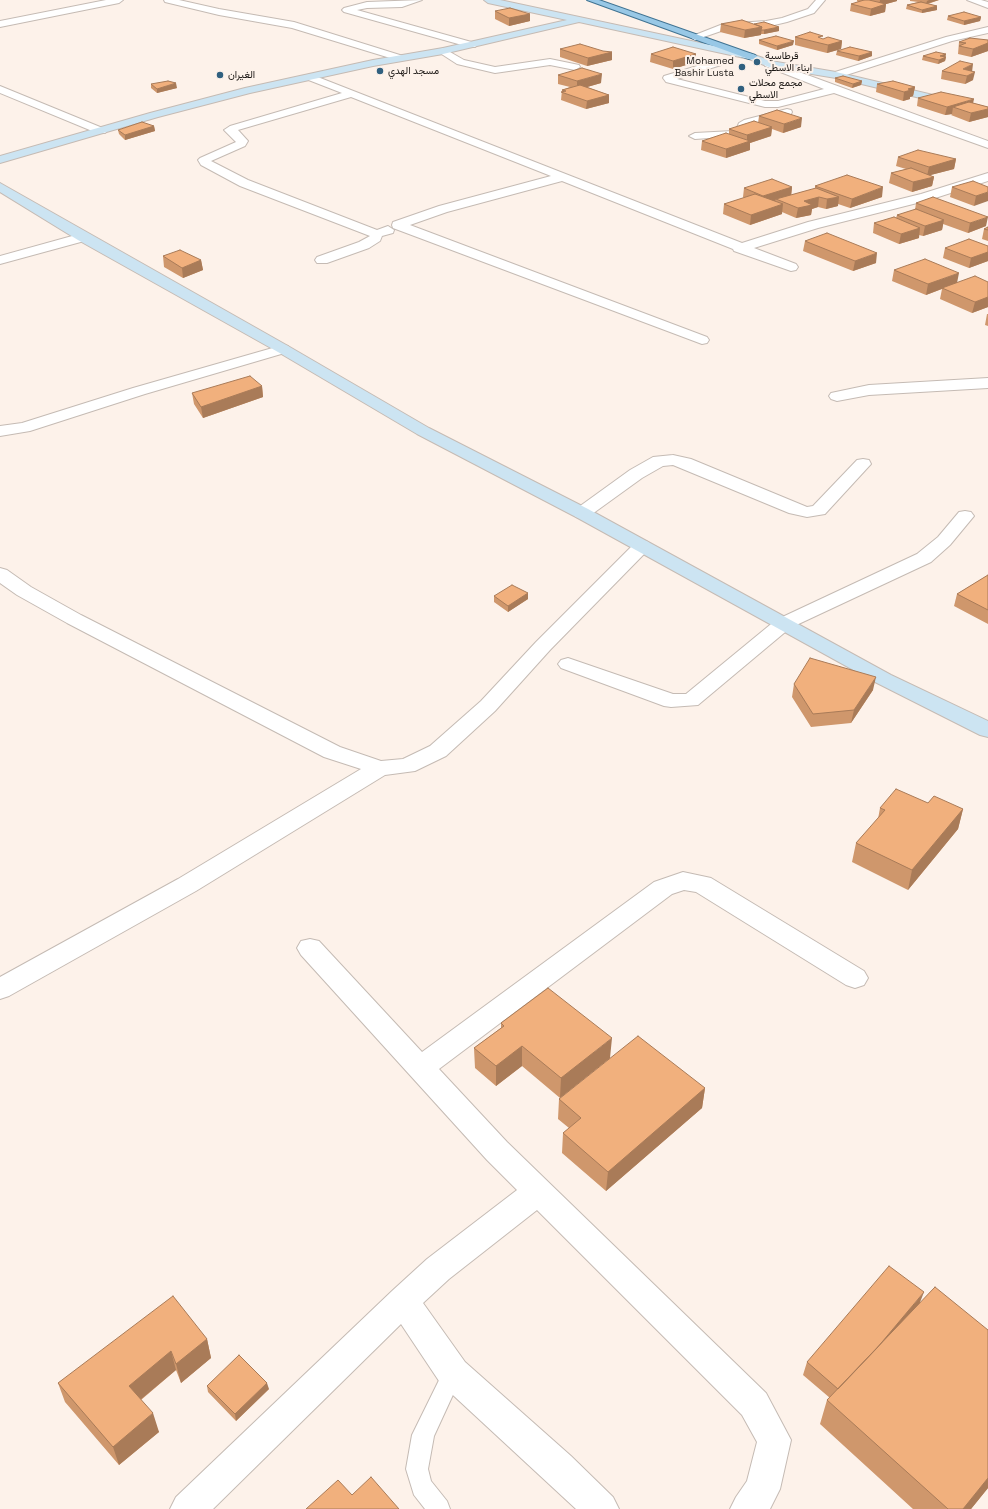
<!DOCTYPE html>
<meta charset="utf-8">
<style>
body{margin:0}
canvas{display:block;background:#fdf2ea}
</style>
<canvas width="988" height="1509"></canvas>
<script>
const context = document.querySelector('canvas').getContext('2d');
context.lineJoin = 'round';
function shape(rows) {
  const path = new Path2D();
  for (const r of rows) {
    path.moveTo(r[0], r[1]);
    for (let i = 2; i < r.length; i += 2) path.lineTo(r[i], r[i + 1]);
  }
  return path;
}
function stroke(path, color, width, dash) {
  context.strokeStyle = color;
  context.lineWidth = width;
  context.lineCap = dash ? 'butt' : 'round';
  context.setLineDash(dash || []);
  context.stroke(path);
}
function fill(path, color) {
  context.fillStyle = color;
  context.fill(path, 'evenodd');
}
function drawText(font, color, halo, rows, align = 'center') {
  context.font = font + ' "Space Grotesk",Vazirmatn,sans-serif';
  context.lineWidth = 4;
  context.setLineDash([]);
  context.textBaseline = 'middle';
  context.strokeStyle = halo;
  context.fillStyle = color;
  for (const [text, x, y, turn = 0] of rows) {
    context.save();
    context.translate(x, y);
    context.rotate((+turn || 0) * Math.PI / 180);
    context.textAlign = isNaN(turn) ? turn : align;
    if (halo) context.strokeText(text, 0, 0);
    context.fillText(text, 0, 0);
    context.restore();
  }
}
const lane = shape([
 [453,1363,460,1366,463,1373,434,1436,428,1469,431,1481,447,1501,450,1509,425,1509,414,1495,406,1469,412,1435,446,1366,453,1363]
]);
const street = shape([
 [106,0,123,0,119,3,0,27,0,21,106,0],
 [164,0,179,0,219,9,294,22,403,56,405,58,400,61,292,28,219,15,165,2,164,0],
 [422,0,402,7,367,8,357,10,475,43,477,45,475,47,469,47,344,12,342,10,344,8,367,2,422,0],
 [816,0,825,0,814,13,787,22,766,27,724,30,695,40,690,37,723,24,766,21,782,18,808,9,816,0],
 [967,0,981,0,988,2,988,8,967,0],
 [988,27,988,33,952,41,840,77,832,77,831,75,832,73,946,37,988,27],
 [443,48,464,60,495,67,550,59,579,65,580,67,575,70,550,65,495,73,457,64,440,53,438,51,443,48],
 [717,60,721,61,722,63,721,65,677,79,765,101,778,101,824,89,765,66,764,64,765,62,769,61,988,141,988,148,834,93,778,107,765,107,666,82,663,78,664,76,717,60],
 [310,74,742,243,808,222,921,194,988,173,988,181,929,200,818,228,754,248,796,264,798,267,796,270,791,271,734,251,733,249,562,181,447,212,410,225,707,337,709,340,707,343,702,344,393,228,392,225,393,222,439,206,551,176,351,97,238,130,248,141,245,146,211,161,248,180,377,230,388,226,394,230,393,233,382,236,380,241,369,248,327,263,317,263,315,260,317,257,359,242,370,236,240,186,201,165,198,160,200,158,236,142,224,130,230,126,342,93,306,79,305,77,310,74],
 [0,86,105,129,107,131,105,133,97,133,0,93,0,86],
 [787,109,791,110,792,112,791,114,752,124,744,134,738,136,695,139,689,136,695,133,733,131,736,130,739,123,744,120,787,109],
 [83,233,88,234,89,237,88,240,0,264,0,256,83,233],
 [283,345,288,346,290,349,288,352,145,394,30,431,0,436,0,426,22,423,133,388,283,345],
 [988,378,988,388,869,395,837,401,831,399,829,396,831,393,869,385,988,378],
 [673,455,691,459,807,507,813,506,857,460,863,459,869,460,871,464,825,514,807,517,789,513,673,465,663,466,642,478,588,517,582,518,576,517,573,513,576,509,630,470,653,457,673,455],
 [965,511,971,512,974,516,950,545,931,562,790,628,698,705,671,707,664,706,561,668,558,664,561,660,568,658,673,694,686,694,776,620,917,554,938,537,959,512,965,511],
 [642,540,648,542,651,546,648,550,550,650,495,711,446,756,415,771,385,775,196,891,9,996,0,999,0,977,178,879,361,769,324,757,67,623,17,595,0,583,0,568,7,570,31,587,81,615,340,747,381,761,403,759,430,746,481,701,536,642,636,542,642,540],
 [683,872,711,878,864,971,868,978,864,985,855,988,846,985,696,892,684,890,672,894,439,1069,507,1142,766,1393,791,1440,780,1489,770,1509,730,1509,736,1497,747,1481,757,1442,742,1415,537,1210,449,1279,423,1303,465,1362,571,1456,613,1497,619,1509,576,1509,441,1384,401,1324,213,1509,170,1509,176,1497,392,1291,427,1259,517,1190,487,1160,301,955,297,948,301,941,310,939,319,941,422,1052,654,882,683,872]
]);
const secondary = shape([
 [484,0,500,0,752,54,771,61,836,72,988,108,988,114,836,78,769,67,749,59,579,22,443,54,373,66,250,93,158,117,0,163,0,156,150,113,245,88,373,60,443,48,567,20,488,3,484,0],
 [0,183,288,346,429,428,588,509,891,675,988,721,988,737,980,735,877,683,576,517,417,434,278,352,78,240,0,192,0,183]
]);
const primary = shape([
 [587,0,599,0,755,55,757,57,755,59,749,59,587,0]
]);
const wall = shape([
 [857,0,897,0,897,1,886,4,885,12,870,16,850,11,851,4,858,2,857,1],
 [910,0,939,0,928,4,937,6,937,10,922,13,906,9,907,5,918,2,910,1],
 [495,11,530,14,530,21,509,26,495,19],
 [948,16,981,17,980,21,964,25,947,20],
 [721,24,779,27,779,31,764,34,761,34,761,35,744,38,720,32],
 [795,37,842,41,841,49,827,53,795,45],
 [759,40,793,45,777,50,759,44],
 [988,40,988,51,971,57,958,54,959,42],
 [560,49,612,52,612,60,587,66,560,57],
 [837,51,872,56,858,61,836,55],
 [651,54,696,54,696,62,673,69,650,62],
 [946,54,945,57,946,57,945,61,938,64,922,60,923,56],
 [942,71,972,71,973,80,965,84,941,79],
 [558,75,601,83,587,87,609,95,609,103,586,109,561,100,562,90,570,87,558,84],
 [835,78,862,81,861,85,852,88,835,82],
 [151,84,177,88,157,93,151,88],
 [877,84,915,87,913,96,910,97,910,99,903,101,876,92],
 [918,98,973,103,988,107,988,117,969,122,951,115,952,114,945,115,917,106],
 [759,116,801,127,783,133,772,129,771,136,750,143,750,150,726,158,701,150,702,141,729,134,729,129,758,123],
 [154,126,155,131,125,140,119,134,118,130],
 [898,157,956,159,954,169,930,175,934,177,932,186,912,192,889,183,891,173,906,169,896,166],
 [815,186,882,197,850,208,838,204,838,206,826,209,818,207,812,209,811,215,796,218,782,212,782,214,750,225,723,214,724,204,744,198,743,197,744,188,792,187,791,195,815,189],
 [952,187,988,187,974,206,950,197],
 [916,203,986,226,968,233,943,224,942,230,923,236,919,235,919,238,899,244,873,233,874,223,896,218,897,215,915,210],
 [988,227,988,241,982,239,984,229],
 [805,241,876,263,853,271,803,251],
 [988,246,988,261,969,268,943,258,945,248],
 [163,256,201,260,203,270,183,278,164,267],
 [894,270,957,283,988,282,988,307,972,313,940,299,942,289,926,295,892,281],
 [987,314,988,314,988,326,985,325],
 [262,386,263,397,203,418,194,404,192,393],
 [988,575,988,624,954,606,957,594],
 [528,593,528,599,508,612,494,602,494,596],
 [794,684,873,690,851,723,811,727,792,697],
 [928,803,963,809,958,829,908,890,852,862,856,843,878,819,880,808],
 [501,1023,610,1058,560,1098,522,1066,496,1086,475,1068,474,1048,501,1028],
 [705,1088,702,1108,606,1191,562,1153,563,1133,569,1128,558,1119,559,1099],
 [920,1302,988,1330,988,1488,971,1509,913,1509,820,1424,827,1400,830,1398,803,1375,807,1362],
 [207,1339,211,1358,181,1383,176,1370,141,1400,159,1432,119,1465,65,1402,58,1383],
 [207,1386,269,1389,236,1421,208,1392]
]);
const shadedWall = shape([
 [880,0,897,0,897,1,879,6,886,4,885,12,870,16,871,9,879,6],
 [929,0,939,0,926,4,927,1],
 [937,6,937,10,922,13,922,10],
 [530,14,530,21,509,26,509,18],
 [981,17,980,21,964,25,964,21],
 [762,27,761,35,744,38,745,30],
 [779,27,779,31,764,34,764,30],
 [794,41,793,45,777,50,777,46],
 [842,41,841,49,827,53,828,45],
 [988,43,988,51,971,57,973,49],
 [612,52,612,60,587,66,588,58],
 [872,52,872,56,858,61,859,56],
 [696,54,696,62,673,69,673,61],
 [946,54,945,58,946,57,945,61,938,64,940,56],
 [973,64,972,72,963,69],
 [975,72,973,80,965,84,967,76],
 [602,74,601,83,577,90,577,81],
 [862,81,861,85,852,88,853,84],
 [176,83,177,88,157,93,157,89],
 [915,87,913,96,910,97,910,99,903,101,904,92,908,89],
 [609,95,609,103,586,109,587,101],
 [974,99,972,108,953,107,952,114,945,115,947,107],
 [988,109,988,117,969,122,971,113],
 [802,118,801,127,783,133,784,124],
 [154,126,155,131,125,140,125,135],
 [772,127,771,136,750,143,750,150,726,158,726,149,747,142,747,135],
 [956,159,954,169,927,176,929,167],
 [934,177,932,186,912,192,913,182],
 [792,187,791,197,776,199,775,201,762,205,763,196],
 [883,187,882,197,850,208,852,199],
 [988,192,988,201,974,206,976,196],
 [819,197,818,207,812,209,811,215,796,218,798,208,804,201],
 [839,197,838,206,826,209,827,199],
 [783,204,782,214,750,225,751,215],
 [988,217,986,226,968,233,970,223],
 [944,220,942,230,923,236,925,226],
 [920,228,919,238,899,244,901,234],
 [988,252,988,261,969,268,971,258],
 [877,253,876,263,853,271,855,261],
 [201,260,203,270,183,278,182,268],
 [959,273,957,283,926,295,928,284],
 [988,297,988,307,972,313,975,302],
 [262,386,263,397,203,418,201,407],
 [528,593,528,599,508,612,508,606],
 [876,677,873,690,851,723,854,710],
 [963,809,958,829,908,890,912,870],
 [612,1038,610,1058,560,1098,561,1078],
 [522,1046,522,1066,496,1086,496,1066],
 [705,1088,702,1108,606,1191,608,1172],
 [924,1292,919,1305,841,1391],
 [207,1339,211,1358,181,1383,176,1364],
 [171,1351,176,1370,134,1405,129,1386],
 [267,1383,269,1389,236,1421,235,1414],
 [153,1413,159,1432,119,1465,113,1447],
 [988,1478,988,1488,971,1509,963,1509]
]);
const building = shape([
 [864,0,869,0,886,4,871,9,851,4,864,0],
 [921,2,937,6,922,10,907,5,921,2],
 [510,8,530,14,509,18,495,11,510,8],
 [964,12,981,17,964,21,948,16,964,12],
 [742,20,762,27,745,30,721,24,742,20],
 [764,22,779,27,764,30,761,30,762,27,754,24,764,22],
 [810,32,823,36,818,37,823,39,828,37,842,41,828,45,795,37,810,32],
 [776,36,794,41,777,46,759,40,776,36],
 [970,38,988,40,988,43,973,49,959,46,966,43,959,42,970,38],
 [580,44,603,51,612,52,588,58,560,49,580,44],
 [673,47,696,54,673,61,651,54,673,47],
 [850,47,872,52,859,56,837,51,850,47],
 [936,52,946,54,940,56,946,57,939,60,923,56,936,52],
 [960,61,973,64,963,69,975,72,967,76,942,71,960,61],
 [582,68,602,74,577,81,558,75,582,68],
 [843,76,862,81,853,84,835,78,843,76],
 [168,81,176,83,157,89,151,84,168,81],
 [893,81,915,87,908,89,911,90,904,92,877,84,893,81],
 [580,85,609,95,587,101,561,92,566,91,562,90,580,85],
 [941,92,974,99,947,107,918,98,941,92],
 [969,102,988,107,988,109,971,113,953,107,969,102],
 [777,110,802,118,784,124,759,116,777,110],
 [754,121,772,127,747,135,729,129,754,121],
 [142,122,154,126,125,135,118,130,142,122],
 [726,133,750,141,726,149,702,141,726,133],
 [918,150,956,159,929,167,898,157,918,150],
 [911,168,934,177,913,182,891,173,911,168],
 [847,175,883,187,852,199,815,186,847,175],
 [772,179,792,187,763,196,744,188,772,179],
 [973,181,988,187,988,192,976,196,952,187,973,181],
 [816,188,839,197,827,199,819,197,804,201,812,205,798,208,776,199,816,188],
 [755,194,783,204,751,215,724,204,755,194],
 [933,197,988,217,970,223,916,203,933,197],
 [916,209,944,220,925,226,897,215,916,209],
 [894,217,920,228,901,234,874,223,894,217],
 [988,227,988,230,984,229,988,227],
 [827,233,877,253,855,261,805,241,827,233],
 [969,239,988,246,988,252,971,258,945,248,969,239],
 [180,250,201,260,182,268,163,256,180,250],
 [925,259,959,273,928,284,894,270,925,259],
 [975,276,988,282,988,297,975,302,942,288,975,276],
 [250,376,262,386,201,407,192,393,250,376],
 [988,575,988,610,957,594,988,575],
 [512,585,528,593,508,606,494,596,512,585],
 [810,658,876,677,854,710,813,714,794,684,810,658],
 [896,789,928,803,934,796,963,809,912,870,856,843,885,810,880,808,896,789],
 [548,988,612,1038,561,1078,522,1046,496,1066,474,1048,504,1026,501,1023,548,988],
 [638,1036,705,1088,608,1172,563,1133,581,1118,559,1099,638,1036],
 [889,1266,924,1292,877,1348,838,1389,807,1362,889,1266],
 [935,1287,988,1330,988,1478,963,1509,948,1509,827,1400,935,1287],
 [173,1296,207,1339,176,1364,171,1351,129,1386,153,1413,113,1447,58,1383,173,1296],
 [239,1355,267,1383,235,1414,207,1386,239,1355],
 [371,1477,399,1509,306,1509,338,1480,352,1495,371,1477]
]);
const markers = [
 [757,62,4,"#30607f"],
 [742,67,4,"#30607f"],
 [380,71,4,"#30607f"],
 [220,75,4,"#30607f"],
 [741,89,4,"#30607f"]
];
const farPoinames = [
 ["قرطاسية",765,56],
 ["ابناء الاسطي",765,68],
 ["Mohamed",734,61,"right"],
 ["Bashir Lusta",734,73,"right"],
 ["مسجد الهدي",388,71],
 ["الغيران",228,75],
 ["مجمع محلات",749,83],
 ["الاسطي",749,95]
];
stroke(lane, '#c5bbb4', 2);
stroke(street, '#c5bbb4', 2);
stroke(secondary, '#c5bbb4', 2);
stroke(primary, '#407392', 2);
fill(lane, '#fff');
fill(street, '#fff');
fill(secondary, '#cce4f2');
fill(primary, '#98c8e6');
fill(wall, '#cf976c');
fill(shadedWall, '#a97b58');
fill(building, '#f1b07d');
stroke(building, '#a97b58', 1);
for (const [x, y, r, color] of markers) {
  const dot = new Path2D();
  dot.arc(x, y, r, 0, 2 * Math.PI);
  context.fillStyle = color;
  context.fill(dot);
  stroke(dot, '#fdf2ea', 1.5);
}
drawText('10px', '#1c1815', '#fdf2ea', farPoinames, 'left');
</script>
